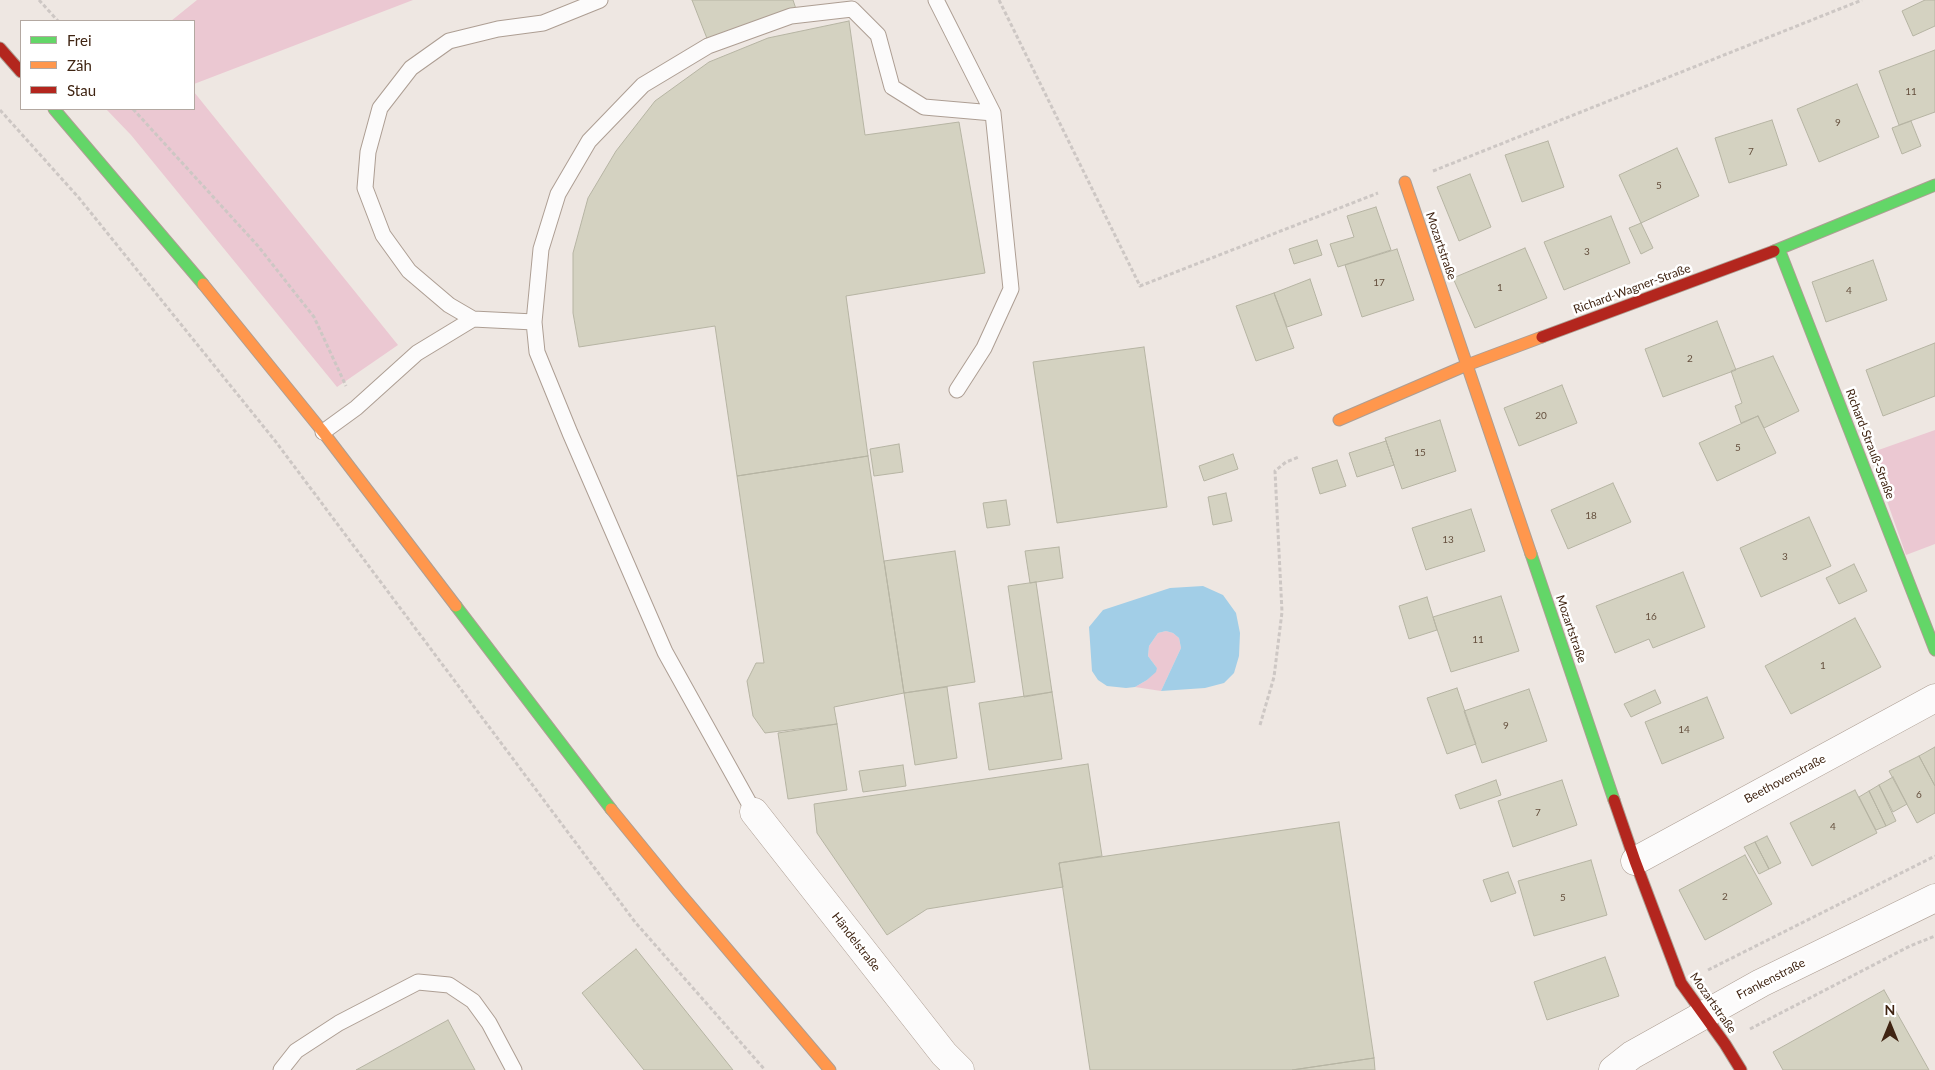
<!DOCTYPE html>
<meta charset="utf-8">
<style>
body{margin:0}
#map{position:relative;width:1935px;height:1070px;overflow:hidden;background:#eee7e2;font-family:Lato,sans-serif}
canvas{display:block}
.legend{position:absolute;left:20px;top:20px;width:175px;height:90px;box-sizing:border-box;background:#fff;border:1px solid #b3a8a1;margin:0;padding:6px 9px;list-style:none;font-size:15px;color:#402513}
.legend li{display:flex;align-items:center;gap:10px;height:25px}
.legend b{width:25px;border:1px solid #b3a8a1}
.north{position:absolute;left:1865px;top:1000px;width:50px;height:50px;-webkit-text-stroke:4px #fff;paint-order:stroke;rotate:0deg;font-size:14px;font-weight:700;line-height:20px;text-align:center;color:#402513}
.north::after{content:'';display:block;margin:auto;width:18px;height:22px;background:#402513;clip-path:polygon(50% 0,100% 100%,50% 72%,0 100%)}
</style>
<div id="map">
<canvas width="1935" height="1070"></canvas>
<ul class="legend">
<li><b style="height:6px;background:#63d668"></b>Frei</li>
<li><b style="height:6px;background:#ff974d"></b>Zäh</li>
<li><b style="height:6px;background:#b3261e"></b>Stau</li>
</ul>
<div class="north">N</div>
</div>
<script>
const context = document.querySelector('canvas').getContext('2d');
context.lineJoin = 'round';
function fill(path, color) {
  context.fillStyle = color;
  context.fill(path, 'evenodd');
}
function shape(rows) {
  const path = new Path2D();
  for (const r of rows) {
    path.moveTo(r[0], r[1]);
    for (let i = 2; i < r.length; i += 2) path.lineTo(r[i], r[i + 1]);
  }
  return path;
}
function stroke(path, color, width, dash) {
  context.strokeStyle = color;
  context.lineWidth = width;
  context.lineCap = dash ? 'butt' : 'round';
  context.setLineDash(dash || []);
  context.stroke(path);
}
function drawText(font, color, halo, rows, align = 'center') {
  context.font = font + ' Lato,sans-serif';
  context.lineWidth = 5;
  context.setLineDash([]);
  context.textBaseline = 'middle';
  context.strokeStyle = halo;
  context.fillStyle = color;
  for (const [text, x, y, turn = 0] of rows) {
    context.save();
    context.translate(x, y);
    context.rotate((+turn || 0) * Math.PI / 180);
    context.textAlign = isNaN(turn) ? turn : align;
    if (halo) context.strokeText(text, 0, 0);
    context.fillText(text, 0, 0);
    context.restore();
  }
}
const green = shape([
 [197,0,413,0,194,84,194,21,171,21],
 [194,92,398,345,337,387,131,135,106,109,194,109],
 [1935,430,1935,544,1906,555,1870,453],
 [1166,631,1173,633,1179,638,1181,648,1161,691,1135,687,1147,680,1157,668,1148,656,1149,646,1158,633]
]);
const water = shape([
 [1203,586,1223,595,1236,613,1240,633,1239,656,1234,673,1224,683,1205,688,1161,691,1181,648,1179,638,1173,633,1166,631,1158,633,1149,646,1148,656,1157,668,1156,672,1147,680,1135,687,1126,688,1107,686,1098,680,1092,671,1089,627,1103,610,1170,588]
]);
const building = shape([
 [692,0,793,0,796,9,708,41,692,0],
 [1925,0,1935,0,1935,26,1913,36,1902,11,1925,0],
 [849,21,865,135,959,122,985,273,846,296,868,456,737,476,715,326,579,347,573,313,573,253,588,198,616,151,655,101,709,62,768,38,849,21],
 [1935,50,1935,112,1899,125,1879,71,1935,50],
 [1857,84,1879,137,1819,162,1797,109,1857,84],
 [1772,120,1787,165,1729,183,1715,138,1772,120],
 [1911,121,1921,146,1902,154,1892,128,1911,121],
 [1548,141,1564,187,1522,202,1505,155,1548,141],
 [1677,148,1699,196,1641,223,1619,175,1677,148],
 [1470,174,1491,227,1459,241,1437,187,1470,174],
 [1376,207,1391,250,1338,267,1330,244,1354,237,1347,216,1376,207],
 [1611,216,1630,263,1564,290,1544,242,1611,216],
 [1641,223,1653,248,1641,254,1629,228,1641,223],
 [1317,240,1322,255,1294,264,1289,249,1317,240],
 [1525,248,1547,298,1475,328,1453,278,1525,248],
 [1397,249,1414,300,1362,317,1345,265,1397,249],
 [1873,260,1887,300,1826,322,1812,282,1873,260],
 [1310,279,1322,315,1287,327,1274,293,1310,279],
 [1274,293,1294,348,1256,361,1236,306,1274,293],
 [1717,321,1736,370,1663,397,1645,349,1717,321],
 [1935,343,1935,396,1883,416,1866,370,1935,343],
 [1144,347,1167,507,1057,523,1033,362,1144,347],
 [1773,356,1799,411,1764,428,1758,416,1741,423,1735,406,1742,403,1731,371,1773,356],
 [1562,385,1577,423,1519,446,1504,408,1562,385],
 [1758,416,1776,453,1717,481,1699,443,1758,416],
 [1440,420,1456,471,1402,489,1385,438,1440,420],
 [1386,441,1394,465,1357,477,1349,453,1386,441],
 [899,444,903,472,874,476,870,449,899,444],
 [1233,454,1238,469,1204,481,1199,466,1233,454],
 [868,456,904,693,834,707,837,724,765,733,753,716,747,681,756,663,764,663,737,476,868,456],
 [1337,460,1346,486,1320,494,1312,468,1337,460],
 [1613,483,1631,522,1568,549,1551,510,1613,483],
 [1226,493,1232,521,1213,525,1208,497,1226,493],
 [1006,500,1010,525,987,528,983,503,1006,500],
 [1471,509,1485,551,1426,570,1412,528,1471,509],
 [1809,517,1831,566,1761,597,1740,548,1809,517],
 [1059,547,1063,578,1030,583,1025,551,1059,547],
 [955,551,975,682,904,693,884,561,955,551],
 [1854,564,1867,591,1839,604,1826,578,1854,564],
 [1683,572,1705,627,1653,648,1649,639,1615,653,1596,606,1683,572],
 [1036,582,1052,692,1024,697,1008,586,1036,582],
 [1501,596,1519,651,1451,672,1433,617,1501,596],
 [1427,597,1437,630,1409,639,1399,606,1427,597],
 [1855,618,1881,667,1791,714,1765,666,1855,618],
 [947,687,957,758,915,765,904,693,947,687],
 [1457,688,1476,744,1447,754,1427,698,1457,688],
 [1529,689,1547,741,1482,763,1464,711,1529,689],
 [1655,690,1661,703,1631,717,1624,704,1655,690],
 [1052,692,1062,759,989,770,979,703,1052,692],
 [1707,697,1724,738,1662,764,1645,722,1707,697],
 [837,724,847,790,788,799,778,733,837,724],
 [1935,747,1935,786,1919,756,1935,747],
 [1919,756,1935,786,1935,813,1917,823,1889,771,1919,756],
 [1088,764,1102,856,1059,863,1063,887,927,909,887,935,817,833,814,804,1088,764],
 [903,765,906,786,863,792,859,771,903,765],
 [1893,777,1907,804,1893,812,1879,785,1893,777],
 [1496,780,1501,795,1460,809,1455,795,1496,780],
 [1562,780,1577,825,1513,847,1498,801,1562,780],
 [1879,785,1896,821,1886,826,1869,791,1879,785],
 [1855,790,1877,833,1812,866,1790,823,1855,790],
 [1869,791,1886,826,1876,830,1859,797,1869,791],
 [1339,822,1374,1058,1292,1070,1090,1070,1059,863,1339,822],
 [1767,836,1781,863,1769,869,1755,842,1767,836],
 [1755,842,1769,869,1759,874,1744,847,1755,842],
 [1745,855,1772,904,1705,940,1679,890,1745,855],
 [1591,860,1607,915,1534,936,1518,881,1591,860],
 [1508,872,1516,893,1491,902,1483,880,1508,872],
 [636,949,733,1070,644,1070,582,993,636,949],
 [1605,957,1619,996,1547,1020,1534,982,1605,957],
 [1884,990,1929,1070,1783,1070,1773,1052,1884,990],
 [448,1020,475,1070,356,1070,448,1020],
 [1374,1058,1375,1070,1292,1070,1374,1058]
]);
const path = shape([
 [39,0,58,21],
 [999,0,1140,286,1378,193],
 [133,109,258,246,314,317,346,386],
 [0,110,79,198,276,442,635,922,765,1070],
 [1433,171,1862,0],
 [1260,725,1274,677,1282,612,1275,471,1286,462,1299,457],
 [1708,970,1935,856],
 [1750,1029,1910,946,1935,936]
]);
const lane = shape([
 [936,0,993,113],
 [534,322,473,319,449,305,409,271,383,235,365,188,368,152,380,108,411,68,449,41,498,29,543,23,600,0],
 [323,432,356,408,417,353,473,319],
 [754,812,665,652,570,433,537,352,534,322,541,249,558,194,589,141,643,85,708,46,791,16,852,9,878,35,892,87,924,107,993,113,1011,289,984,348,957,390],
 [281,1070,296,1051,339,1023,418,982,449,985,473,1001,489,1023,514,1070]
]);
const street = shape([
 [754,812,944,1054,960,1070],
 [1635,861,1935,698],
 [1613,1070,1632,1055,1761,983,1935,898]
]);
const fast = shape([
 [54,109,203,284],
 [1779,249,1935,650],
 [1774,251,1935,185],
 [1531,554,1614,800],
 [456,606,611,809]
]);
const slow = shape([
 [1405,182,1531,554],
 [203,284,323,432,456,606],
 [1339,420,1467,365,1542,337],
 [611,809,678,891,830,1070]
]);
const jam = shape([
 [0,48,21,72],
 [1542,337,1774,251],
 [1614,800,1635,861,1681,983,1725,1044,1741,1070]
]);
const numberNames = [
 ["11",1911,92],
 ["9",1838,123],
 ["7",1751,152],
 ["5",1659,186],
 ["3",1587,252],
 ["17",1379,283],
 ["1",1500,288],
 ["4",1849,291],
 ["2",1690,359],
 ["20",1541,416],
 ["5",1738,448],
 ["15",1420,453],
 ["18",1591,516],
 ["13",1448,540],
 ["3",1785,557],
 ["16",1651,617],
 ["11",1478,640],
 ["1",1823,666],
 ["9",1506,726],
 ["14",1684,730],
 ["6",1919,795],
 ["7",1538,813],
 ["4",1833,827],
 ["2",1725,897],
 ["5",1563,898]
];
const streetNames = [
 ["Mozartstraße",1441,246,71],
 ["Richard-Wagner-Straße",1632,289,-20],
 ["Richard-Strauß-Straße",1870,444,69],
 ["Mozartstraße",1571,629,71],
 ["Beethovenstraße",1785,779,-28],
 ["Händelstraße",856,942,52],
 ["Frankenstraße",1771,979,-27],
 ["Mozartstraße",1713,1003,55]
];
fill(green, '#ebc8d2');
fill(water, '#a2cee7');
fill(building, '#d4d2c1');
stroke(building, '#b6b4a3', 1);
stroke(lane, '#ad9e93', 17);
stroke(street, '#ad9e93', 29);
stroke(fast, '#ad9e93', 13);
stroke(slow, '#ad9e93', 13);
stroke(jam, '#ad9e93', 13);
stroke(path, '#cdc7c4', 3, [4, 2.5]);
stroke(lane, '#fcfbfb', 15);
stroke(street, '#fcfbfb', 28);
stroke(fast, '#63d668', 11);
stroke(slow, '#ff974d', 11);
stroke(jam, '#b3261e', 11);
drawText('10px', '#65503e', null, numberNames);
drawText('12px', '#402513', '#fff', streetNames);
</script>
